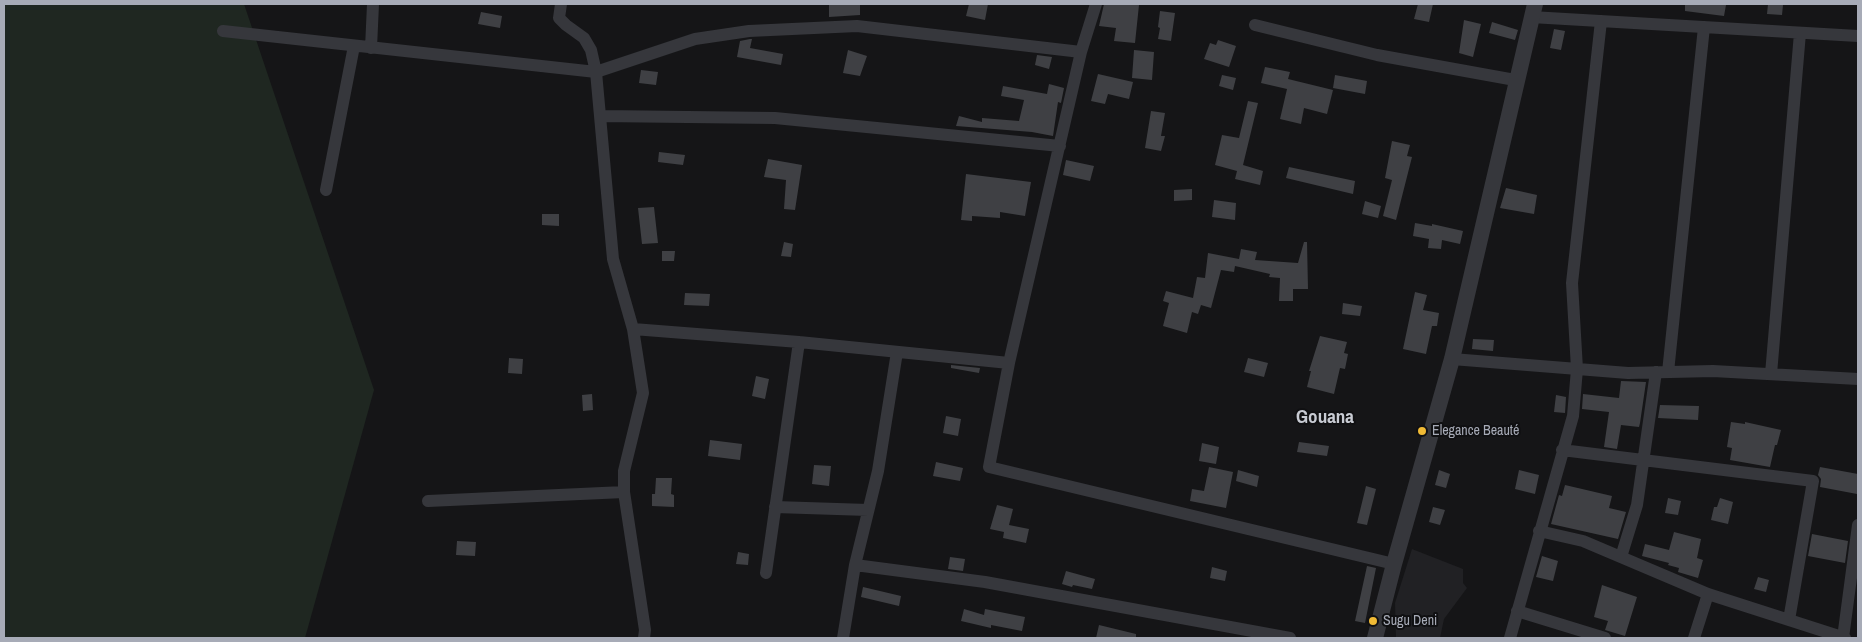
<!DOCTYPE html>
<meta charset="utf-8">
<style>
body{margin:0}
#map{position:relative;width:1862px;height:642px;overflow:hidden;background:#151517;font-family:"Archivo Narrow",sans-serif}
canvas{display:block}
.frame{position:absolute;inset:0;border:5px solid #a7abb7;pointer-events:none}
</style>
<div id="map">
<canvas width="1862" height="642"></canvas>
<div class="frame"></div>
</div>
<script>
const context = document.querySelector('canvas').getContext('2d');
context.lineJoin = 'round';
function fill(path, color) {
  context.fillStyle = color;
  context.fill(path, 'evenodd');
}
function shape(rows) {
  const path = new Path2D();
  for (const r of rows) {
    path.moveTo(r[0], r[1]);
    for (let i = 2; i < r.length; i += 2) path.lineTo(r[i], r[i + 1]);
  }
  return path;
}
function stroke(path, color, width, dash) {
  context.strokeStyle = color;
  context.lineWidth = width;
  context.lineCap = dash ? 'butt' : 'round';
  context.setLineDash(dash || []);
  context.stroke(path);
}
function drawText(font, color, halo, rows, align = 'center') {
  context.font = font + ' "Archivo Narrow",sans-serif';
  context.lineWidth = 4;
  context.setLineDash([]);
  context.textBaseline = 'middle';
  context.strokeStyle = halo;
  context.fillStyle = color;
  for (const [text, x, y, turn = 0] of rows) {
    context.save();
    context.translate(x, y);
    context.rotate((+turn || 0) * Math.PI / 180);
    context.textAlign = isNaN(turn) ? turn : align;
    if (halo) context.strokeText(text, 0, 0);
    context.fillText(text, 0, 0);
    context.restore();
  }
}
const built = shape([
 [1412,549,1463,569,1463,583,1467,588,1444,619,1440,638,1396,638,1395,603]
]);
const green = shape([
 [4,4,244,4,374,390,305,638,4,638]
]);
const building = shape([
 [829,4,860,4,860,15,829,17],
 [969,4,988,4,985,20,966,16],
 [1104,4,1139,5,1135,43,1114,41,1116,28,1099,26],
 [1418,4,1433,4,1429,22,1414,19],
 [1685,4,1726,5,1724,16,1685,11],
 [1768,4,1783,5,1782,15,1767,14],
 [1160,11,1175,13,1171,41,1158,39,1160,28,1158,27],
 [481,12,502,16,500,28,478,24],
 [1464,20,1481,24,1473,57,1459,53],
 [1492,22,1518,30,1515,40,1489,33],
 [1554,29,1565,31,1561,50,1550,48],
 [750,39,752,39,750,48,783,54,781,65,737,57,740,41],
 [1218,40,1236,46,1229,67,1204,59,1210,43,1216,45],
 [848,50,867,56,860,76,843,73],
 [1134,50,1154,52,1152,80,1132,78],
 [1037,55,1052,57,1049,69,1035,65],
 [1265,67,1290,72,1288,79,1333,90,1327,114,1304,108,1301,124,1280,119,1287,89,1261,83],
 [641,70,658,72,656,85,639,83],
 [1098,74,1133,82,1129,99,1108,94,1105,104,1091,101],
 [1222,75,1236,78,1233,90,1219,86],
 [1335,75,1367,81,1365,94,1333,88],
 [1049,84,1064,88,1061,103,1058,102,1053,136,1032,132,956,126,959,116,982,122,982,118,1019,121,1024,100,1001,96,1003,86,1047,94],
 [1248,101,1258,103,1243,165,1263,171,1260,185,1235,179,1237,171,1215,165,1222,135,1239,138],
 [1151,111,1165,113,1161,136,1165,136,1161,151,1145,148],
 [1392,141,1410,145,1407,156,1412,157,1396,220,1383,216,1392,180,1385,178],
 [659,152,685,155,683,165,658,162],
 [768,159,802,165,795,210,784,209,786,180,764,177],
 [1066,160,1094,166,1090,181,1063,175],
 [1289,167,1355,181,1353,194,1286,178],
 [966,174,1031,182,1025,216,1000,212,1000,218,972,216,972,221,961,220],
 [1506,188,1537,195,1534,214,1500,208],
 [1192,189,1192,200,1174,201,1174,190],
 [1214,200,1236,203,1235,220,1212,217],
 [1365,201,1381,206,1378,218,1362,214],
 [654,207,658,243,642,244,638,208],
 [542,214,559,214,559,226,542,225],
 [1415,223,1432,226,1432,224,1463,231,1460,244,1442,240,1441,249,1428,248,1429,239,1413,236],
 [784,242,793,244,791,257,781,256],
 [1304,242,1307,242,1308,289,1293,289,1293,301,1279,301,1280,278,1269,277,1270,274,1235,266,1234,272,1221,270,1211,308,1201,305,1198,314,1192,312,1187,333,1163,326,1169,303,1163,301,1166,291,1193,298,1197,277,1205,278,1208,253,1239,259,1241,249,1257,252,1255,260,1298,263],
 [662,251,675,251,674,261,662,261],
 [1415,292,1427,295,1423,310,1439,313,1437,326,1432,326,1426,354,1403,349],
 [685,293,710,294,709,306,684,305],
 [1343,303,1362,306,1360,316,1342,314],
 [1320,336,1347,342,1344,353,1348,354,1345,369,1340,368,1334,394,1307,387,1311,371,1309,371],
 [1473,339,1494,340,1493,351,1472,349],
 [509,358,523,359,522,374,508,373],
 [1248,358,1268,363,1264,377,1244,372],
 [951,365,980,368,979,373,951,368],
 [756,376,769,379,765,399,752,396],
 [1621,381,1646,382,1640,423,1639,427,1621,425,1617,449,1604,447,1609,412,1582,409,1583,394,1619,398],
 [592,394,593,410,583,411,582,395],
 [1556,395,1566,397,1565,413,1554,412],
 [1660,405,1699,406,1698,420,1658,418],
 [946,416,961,419,958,436,943,433],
 [1731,422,1745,424,1745,422,1781,430,1777,445,1775,445,1770,467,1730,460,1732,448,1727,447],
 [710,440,742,444,740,460,708,456],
 [1299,442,1329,446,1327,456,1297,452],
 [1202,443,1219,447,1216,464,1199,461],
 [936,462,963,468,960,481,933,476],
 [814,465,831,466,829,486,812,484],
 [1209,467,1233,472,1226,508,1190,501,1192,489,1204,491],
 [1820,467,1858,474,1857,494,1820,487,1821,479,1818,475],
 [1238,470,1259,476,1257,487,1236,481],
 [1439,470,1450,474,1446,488,1435,485],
 [1519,470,1539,475,1535,494,1515,489],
 [656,478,672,478,671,494,674,495,674,507,652,506,652,494,655,494],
 [1565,485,1612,496,1609,508,1626,512,1618,539,1551,524,1559,495,1562,496],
 [1366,486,1376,489,1367,525,1357,523],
 [1668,498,1681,501,1678,515,1665,513],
 [1720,498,1733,502,1728,524,1711,520,1714,507,1717,507],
 [997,505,1013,509,1009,525,1029,529,1026,543,1003,538,1004,532,990,529],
 [1433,507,1445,510,1440,525,1429,522],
 [1674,532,1701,539,1697,558,1703,560,1698,578,1678,572,1679,568,1668,565,1669,563,1642,556,1645,544,1669,550],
 [1812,534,1848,541,1845,563,1808,556],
 [457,541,476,542,475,556,456,555],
 [738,552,749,554,748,565,736,564],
 [1542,556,1558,561,1553,581,1536,577],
 [950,557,965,559,963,571,948,569],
 [1367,566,1376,568,1365,623,1355,621],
 [1212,567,1227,571,1225,581,1210,578],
 [1066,571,1095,579,1092,589,1073,585,1072,587,1062,584],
 [1758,577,1769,580,1766,592,1754,589],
 [1602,585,1637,597,1625,636,1605,630,1608,621,1594,617],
 [863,587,901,596,899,606,861,597],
 [964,609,984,615,985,609,1025,617,1022,631,991,625,991,628,961,621],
 [1099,625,1136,634,1136,638,1096,638]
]);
const minor = shape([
 [561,4,559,18,566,25,584,38,591,50,596,72,613,259,633,329,643,393,624,471,624,492,645,630,644,638],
 [1531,17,1858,36],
 [1255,25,1377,55,1515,80],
 [223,31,596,72,695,39,749,31,857,26,1081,52,1009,363,989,467,1394,564],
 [371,48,373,4],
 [1081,52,1096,4],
 [600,116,775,118,1060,146],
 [326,190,354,46],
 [633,329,799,342,1009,363],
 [1452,359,1628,373,1713,371,1858,379],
 [1668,372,1704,27],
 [1771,374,1800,33],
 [1562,450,1813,481,1789,620],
 [428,501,624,492],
 [775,507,868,510],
 [1539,531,1583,541,1708,594,1845,638],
 [1621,557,1637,505,1656,372],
 [855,565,985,582,1290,638],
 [766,573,799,342],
 [1517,611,1605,638],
 [843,638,855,565,878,471,897,352],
 [1510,638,1573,416,1577,369,1572,283,1601,21],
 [1694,638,1708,594],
 [1843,638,1858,525]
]);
const tertiary = shape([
 [1375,638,1394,564,1452,359,1535,4]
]);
const markers = [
 [1422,431,5,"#f0ba35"],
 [1373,621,5,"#f0ba35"]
];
const poiNames = [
 ["Elegance Beauté",1432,431],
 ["Sugu Deni",1383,621]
];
const districtNames = [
 ["Gouana",1325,418]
];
fill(built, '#212124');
fill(green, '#1f2721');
fill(building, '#3f4044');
stroke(minor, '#36373c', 12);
stroke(tertiary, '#36373c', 16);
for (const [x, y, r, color] of markers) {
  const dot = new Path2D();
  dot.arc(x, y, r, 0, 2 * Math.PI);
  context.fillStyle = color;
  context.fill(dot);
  stroke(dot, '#101012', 2);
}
drawText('14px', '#a7abb7', '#101012', poiNames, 'left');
drawText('bold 19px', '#c8cbd3', '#101012', districtNames);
</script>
